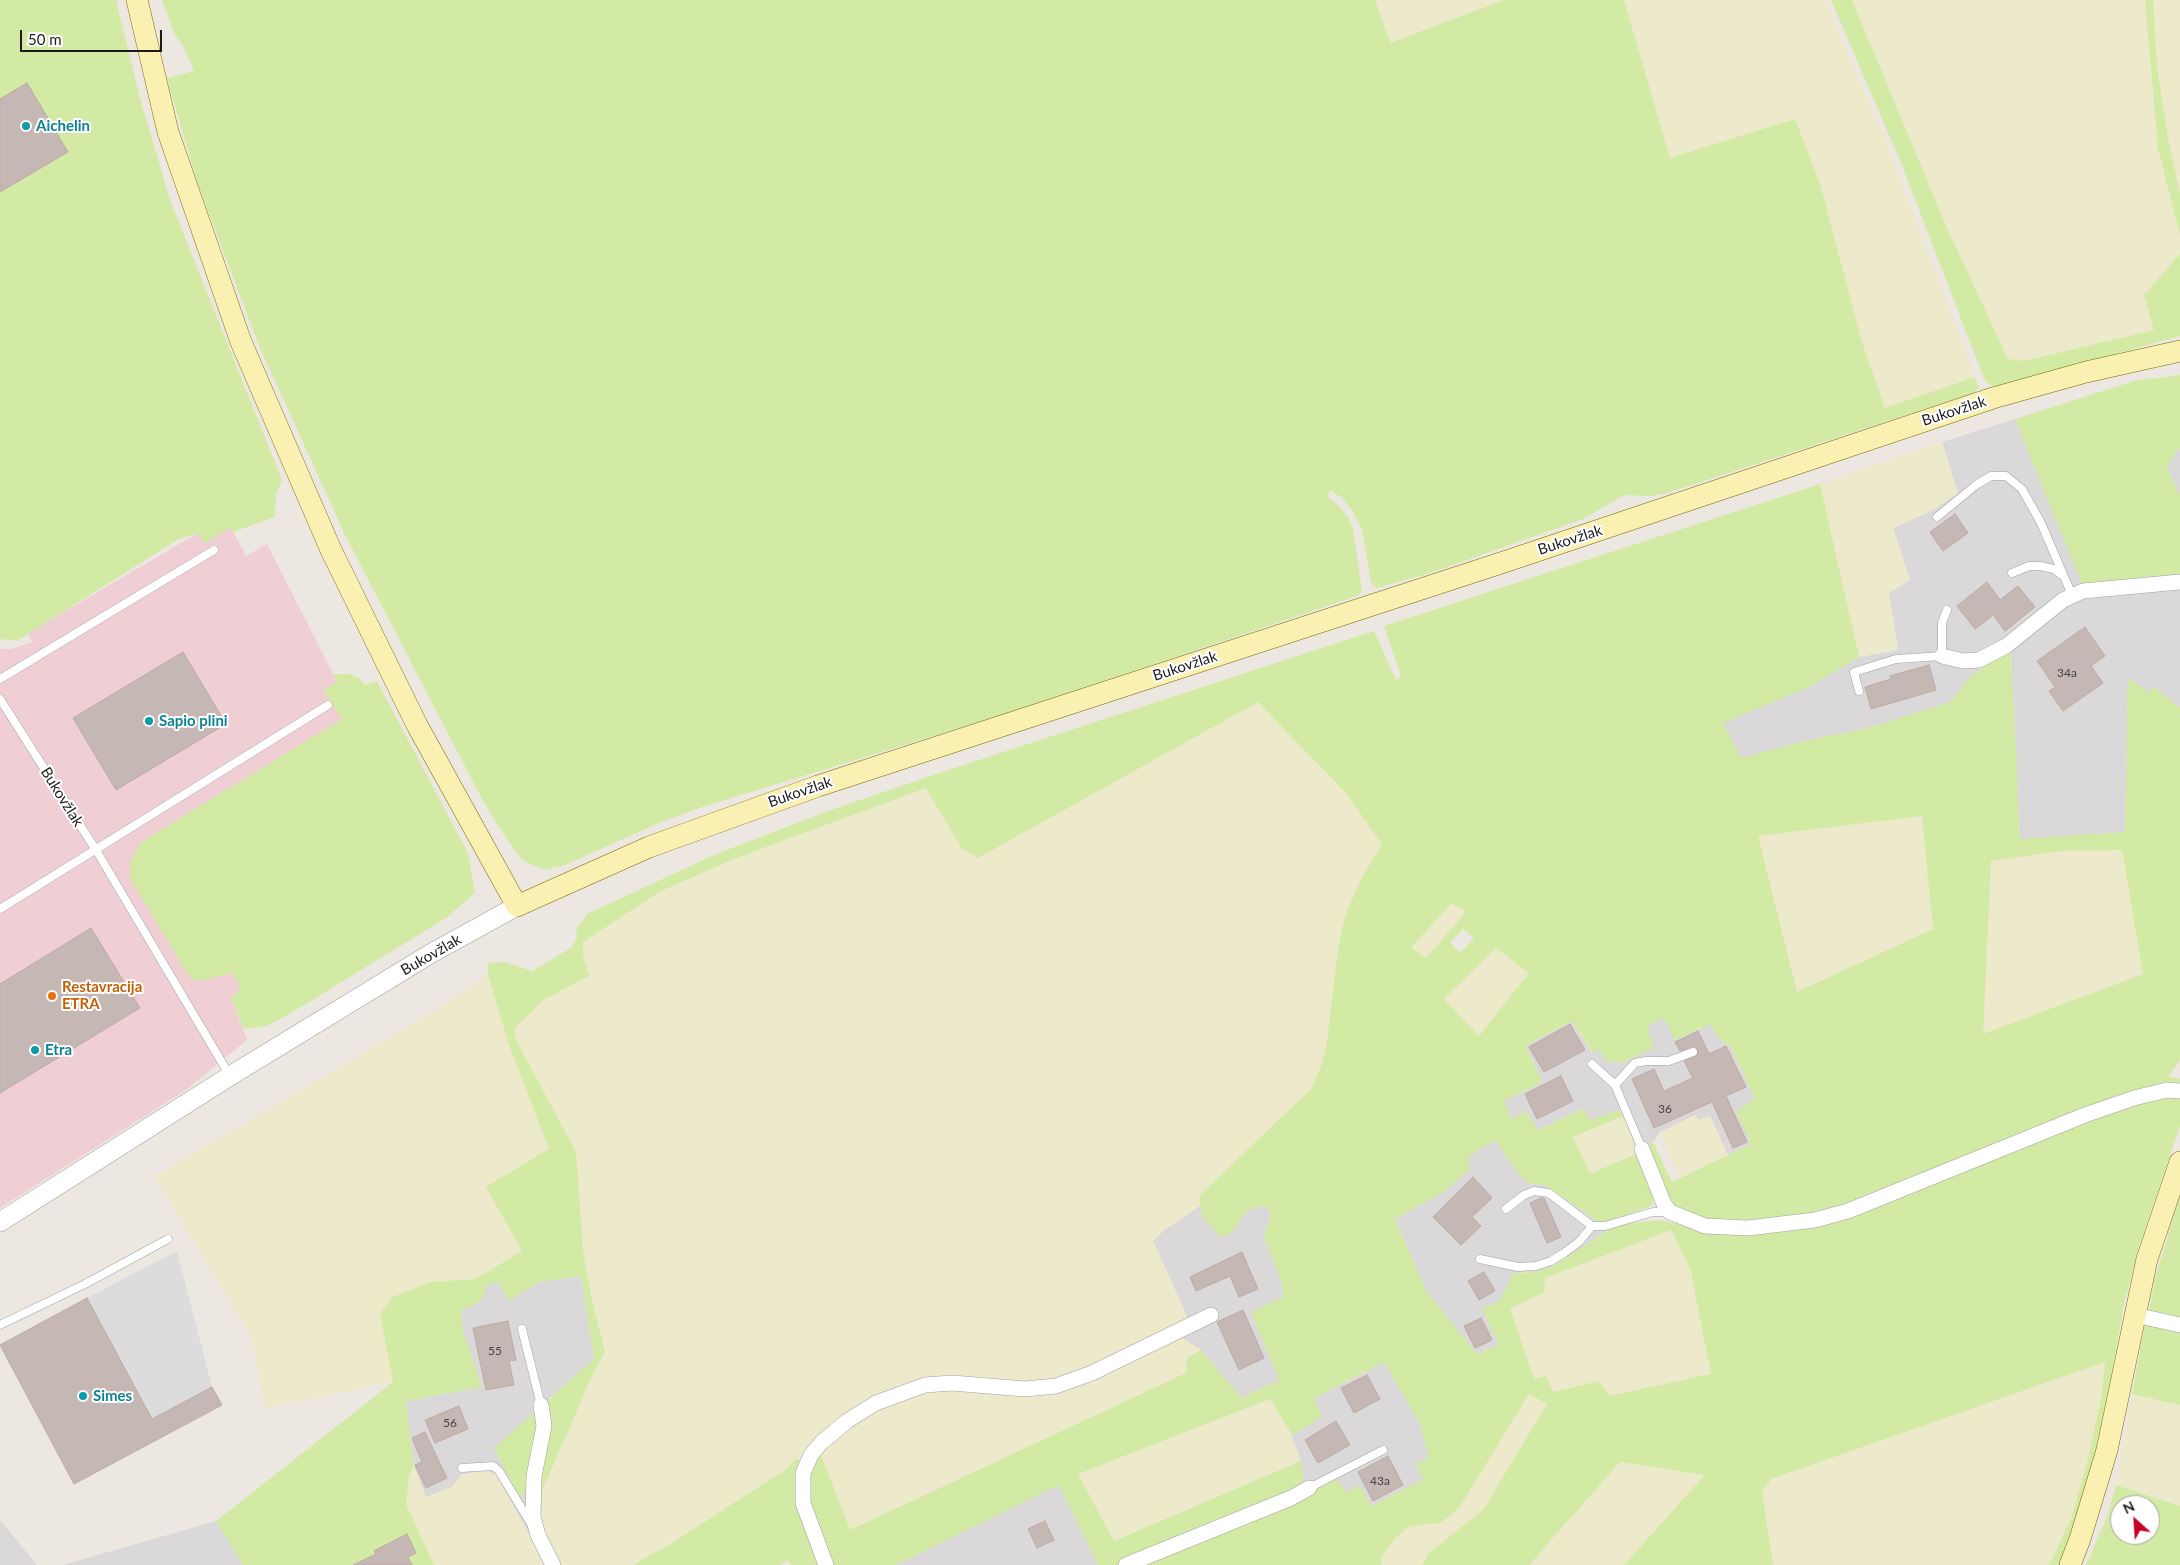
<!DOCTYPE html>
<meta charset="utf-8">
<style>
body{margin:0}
#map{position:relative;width:2180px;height:1565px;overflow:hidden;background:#ede7e1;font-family:Lato,sans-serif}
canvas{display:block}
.north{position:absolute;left:2110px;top:1495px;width:50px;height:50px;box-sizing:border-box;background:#fff;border:1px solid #a4a4a4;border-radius:50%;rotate:334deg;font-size:14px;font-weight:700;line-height:20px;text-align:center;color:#1c1c1c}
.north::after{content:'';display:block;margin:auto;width:18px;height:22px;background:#c70025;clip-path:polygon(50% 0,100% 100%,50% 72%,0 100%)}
.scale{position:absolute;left:20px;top:30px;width:142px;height:22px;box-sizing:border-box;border:2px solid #1c1c1c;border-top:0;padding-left:6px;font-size:15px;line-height:18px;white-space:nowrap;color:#1c1c1c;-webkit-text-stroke:4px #fff;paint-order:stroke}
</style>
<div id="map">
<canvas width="2180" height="1565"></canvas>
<div class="north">N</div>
<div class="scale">50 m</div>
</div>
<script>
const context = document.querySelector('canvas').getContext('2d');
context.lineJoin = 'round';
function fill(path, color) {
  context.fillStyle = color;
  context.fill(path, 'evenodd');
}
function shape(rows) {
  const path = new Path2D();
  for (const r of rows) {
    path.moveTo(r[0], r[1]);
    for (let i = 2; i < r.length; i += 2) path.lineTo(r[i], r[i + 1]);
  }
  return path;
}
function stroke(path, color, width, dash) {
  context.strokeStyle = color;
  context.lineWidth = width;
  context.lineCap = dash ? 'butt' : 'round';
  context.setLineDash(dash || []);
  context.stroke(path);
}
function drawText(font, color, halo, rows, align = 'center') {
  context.font = font + ' Lato,sans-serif';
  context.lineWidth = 4;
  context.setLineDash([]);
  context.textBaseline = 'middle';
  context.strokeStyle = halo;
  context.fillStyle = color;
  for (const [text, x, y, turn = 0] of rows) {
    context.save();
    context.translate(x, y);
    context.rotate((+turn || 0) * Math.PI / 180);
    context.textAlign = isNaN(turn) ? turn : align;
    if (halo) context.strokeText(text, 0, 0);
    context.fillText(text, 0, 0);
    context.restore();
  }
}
const residential = shape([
 [2015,419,2067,547,2180,578,2180,708,2154,687,2149,693,2128,679,2125,832,2020,840,2011,653,1983,667,1967,680,1950,702,1869,728,1809,740,1741,759,1722,723,1807,688,1859,657,1898,650,1889,593,1910,580,1893,528,1933,510,1958,493,1942,442],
 [2180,447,2180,497,2167,466],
 [1664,1018,1675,1040,1710,1024,1719,1038,1731,1047,1755,1100,1751,1144,1728,1155,1710,1116,1660,1132,1653,1142,1638,1153,1620,1110,1590,1120,1583,1108,1538,1130,1512,1119,1504,1101,1542,1082,1526,1045,1572,1021,1592,1053,1600,1050,1606,1061,1623,1062,1653,1048,1647,1026],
 [1495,1140,1519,1174,1528,1183,1545,1185,1597,1221,1608,1222,1610,1229,1552,1267,1537,1271,1513,1273,1500,1301,1499,1345,1476,1354,1427,1292,1395,1219,1445,1191,1468,1156],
 [1201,1205,1203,1218,1235,1228,1245,1213,1256,1207,1268,1207,1270,1216,1264,1237,1282,1283,1283,1297,1251,1312,1279,1380,1242,1398,1201,1350,1177,1335,1189,1321,1153,1241,1163,1231],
 [581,1276,594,1359,547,1401,552,1421,538,1478,558,1565,462,1474,452,1487,426,1497,414,1466,406,1401,482,1387,462,1331,461,1310,476,1304,486,1285,499,1282,508,1301,539,1282],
 [1384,1362,1420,1424,1429,1457,1425,1479,1371,1507,1346,1492,1335,1478,1305,1494,1302,1487,1292,1435,1321,1417,1314,1398],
 [1059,1485,1098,1565,896,1565],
 [0,1520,37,1565,0,1565],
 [216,1521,243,1565,63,1565]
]);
const commercial = shape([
 [231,528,246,556,267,544,337,682,324,690,342,719,140,843,224,975,232,973,241,989,231,997,247,1040,186,1090,0,1208,0,649,11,649,32,642,28,633,198,533]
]);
const farmland = shape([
 [1375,0,1504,0,1389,43],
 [1624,0,1826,0,1844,46,1885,138,1975,377,1885,408,1862,342,1820,184,1795,120,1670,158],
 [1852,0,2145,0,2158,148,2180,235,2180,254,2144,295,2154,330,2024,361,2008,359,1947,228],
 [2153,0,2180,0,2180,194,2169,144,2157,67],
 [1942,442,1958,493,1933,510,1893,528,1910,580,1889,593,1898,650,1859,657,1820,484],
 [1259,702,1345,792,1382,844,1361,879,1345,916,1338,949,1327,1042,1321,1066,1311,1089,1199,1196,1201,1205,1163,1231,1153,1241,1189,1321,1051,1383,901,1388,802,1463,796,1458,788,1468,672,1543,633,1565,558,1565,545,1538,538,1512,542,1508,542,1491,591,1378,605,1352,592,1301,583,1250,576,1152,516,1040,514,1029,543,1000,589,976,583,956,583,942,661,891,739,857,927,788,962,849,1049,817],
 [1922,816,1933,929,1797,992,1758,836],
 [2122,850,2143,973,1982,1035,1991,861,2063,851],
 [1452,903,1467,912,1426,958,1411,947],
 [1496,948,1530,973,1479,1036,1444,999],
 [488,974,508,1042,549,1149,522,1251,476,1279,431,1282,380,1314,393,1382,266,1408,250,1334,155,1177,449,1002],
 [1695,1115,1699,1120,1710,1116,1728,1155,1680,1178,1660,1132],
 [1623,1116,1638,1153,1590,1174,1573,1137],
 [1671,1230,1690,1268,1711,1374,1608,1396,1599,1381,1553,1392,1534,1379,1510,1308,1544,1293,1544,1278],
 [1177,1335,1201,1350,1187,1358,1186,1373,849,1530,819,1450,876,1407,925,1389,1025,1392],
 [2106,1362,2102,1394,2087,1463,2071,1519,2049,1565,1773,1565,1762,1492,1771,1479],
 [1529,1394,1547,1404,1483,1510,1429,1553,1422,1565,1381,1565,1382,1556,1396,1537,1410,1526,1440,1523,1459,1508],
 [2132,1394,2180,1405,2180,1506,2116,1485],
 [1271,1399,1290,1431,1301,1461,1114,1541,1078,1474],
 [1620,1462,1705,1475,1624,1565,1529,1565],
 [414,1466,426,1497,452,1487,462,1474,482,1471,495,1473,547,1565,434,1565,406,1504,409,1475]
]);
const grass = shape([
 [0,0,116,0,140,98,170,200,282,480,276,494,275,517,233,532,230,528,205,543,198,533,177,540,17,641,0,639],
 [162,0,1375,0,1390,43,1504,0,1624,0,1670,158,1795,119,1820,184,1862,342,1885,408,1975,377,1979,387,1973,393,1667,493,1650,496,1624,495,1583,519,1430,573,1377,588,1372,584,1370,577,1362,529,1352,510,1342,498,1330,490,1328,497,1341,508,1349,519,1353,529,1362,591,1357,596,1011,712,699,808,659,823,565,865,544,870,522,860,502,832,482,799,345,535,260,348,198,185,167,78,194,71,183,46,174,33],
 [1831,0,1852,0,1947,228,2008,359,2024,361,2154,330,2144,295,2180,254,2180,336,1998,386,1992,386,1985,381,1901,163],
 [2145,0,2153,0,2157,67,2169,144,2180,194,2180,235,2158,148],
 [2180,375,2180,447,2167,466,2180,497,2180,578,2082,584,2015,419,2134,381],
 [1820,484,1859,657,1807,688,1723,723,1741,758,1809,740,1869,728,1950,702,1967,680,1983,667,2011,652,2020,839,2125,832,2128,678,2149,692,2154,687,2180,708,2180,1060,2168,1077,2180,1079,2180,1084,2164,1086,2132,1095,2085,1112,1976,1154,1845,1209,1812,1216,1750,1224,1728,1223,1706,1221,1691,1216,1672,1206,1646,1146,1653,1142,1672,1182,1751,1144,1736,1111,1755,1099,1731,1047,1719,1038,1710,1024,1675,1040,1664,1018,1647,1026,1654,1048,1623,1062,1606,1061,1600,1050,1593,1053,1572,1021,1526,1045,1542,1082,1504,1101,1512,1119,1526,1111,1538,1130,1584,1108,1590,1120,1620,1110,1623,1116,1573,1137,1590,1174,1638,1153,1655,1199,1651,1206,1608,1222,1597,1221,1545,1185,1528,1183,1519,1174,1495,1140,1469,1156,1470,1169,1445,1191,1395,1219,1427,1292,1477,1354,1499,1345,1482,1309,1500,1301,1513,1273,1523,1273,1552,1267,1610,1229,1623,1224,1660,1220,1703,1229,1747,1234,1817,1225,1889,1201,2021,1145,2135,1102,2165,1095,2180,1098,2180,1126,2139,1246,2124,1304,2094,1472,2082,1510,2061,1565,2049,1565,2071,1519,2087,1463,2102,1394,2105,1362,1771,1479,1762,1492,1773,1565,1624,1565,1705,1475,1620,1462,1529,1565,1422,1565,1429,1553,1483,1510,1547,1404,1529,1394,1459,1508,1440,1523,1410,1526,1396,1537,1382,1556,1381,1565,1138,1565,1288,1503,1335,1478,1346,1492,1360,1486,1371,1506,1424,1479,1415,1464,1429,1457,1420,1424,1384,1362,1314,1398,1322,1417,1292,1435,1270,1399,1078,1474,1114,1541,1301,1461,1304,1478,1301,1487,1116,1565,1098,1565,1059,1485,896,1565,830,1565,806,1504,805,1486,809,1466,819,1450,850,1530,1186,1373,1187,1358,1201,1350,1242,1398,1279,1380,1251,1312,1283,1297,1282,1283,1264,1237,1270,1216,1268,1207,1256,1207,1245,1213,1235,1229,1226,1236,1220,1236,1203,1218,1199,1196,1311,1089,1321,1066,1327,1042,1338,949,1345,916,1361,879,1382,844,1345,792,1258,702,978,858,962,849,926,788,739,857,661,891,583,942,583,956,589,976,543,1000,514,1029,516,1040,576,1152,583,1250,592,1301,605,1352,591,1378,542,1491,542,1508,538,1512,538,1478,552,1421,547,1401,594,1359,581,1276,539,1282,508,1301,499,1282,486,1285,484,1296,476,1304,461,1311,463,1331,482,1387,406,1401,414,1466,409,1475,406,1504,434,1565,243,1565,216,1521,393,1382,380,1314,393,1297,431,1282,476,1279,522,1251,486,1187,549,1149,508,1042,488,974,488,963,505,962,532,971,571,948,577,938,576,929,587,914,714,855,828,811,942,772,1374,631,1396,680,1401,676,1384,626],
 [1922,816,1933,929,1797,992,1758,836],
 [2122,850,2143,974,1983,1034,1991,861,2063,851],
 [1452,903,1466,912,1426,958,1411,947],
 [1463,929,1474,938,1460,953,1450,942],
 [1496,948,1529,973,1479,1036,1444,999],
 [1671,1230,1690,1268,1711,1374,1609,1396,1599,1381,1553,1392,1546,1376,1534,1379,1510,1308,1544,1293,1545,1278],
 [333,674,349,674,359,678,365,685,377,681,468,853,475,893,446,918,291,1013,267,1026,244,1029,231,997,241,989,232,973,205,980,194,980,188,975,130,878,130,863,140,843,342,719,323,690,337,682],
 [2180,1197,2180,1320,2149,1312,2155,1278],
 [2145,1324,2180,1331,2180,1405,2132,1394],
 [536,1411,539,1421,526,1492,521,1496,515,1489,494,1448],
 [796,1458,802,1463,822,1565,791,1565,788,1560,780,1565,633,1565,672,1543,788,1468],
 [2116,1485,2180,1506,2180,1565,2086,1565,2107,1517],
 [2120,1505,2150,1505,2150,1535,2120,1535]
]);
const parking = shape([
 [177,1251,212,1387,152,1419,87,1298]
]);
const building = shape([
 [27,83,68,152,0,192,0,99,27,83],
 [1955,514,1968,533,1943,551,1930,532,1955,514],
 [1987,582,2000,600,2018,586,2035,607,2005,631,1993,615,1975,629,1957,606,1987,582],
 [2085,627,2105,656,2091,666,2103,683,2063,711,2049,691,2055,687,2037,661,2085,627],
 [183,652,226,724,116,790,73,718,183,652],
 [1929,665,1936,690,1871,709,1865,687,1891,679,1890,676,1929,665],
 [91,928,140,1008,0,1093,0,984,91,928],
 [1570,1024,1585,1050,1544,1072,1529,1047,1570,1024],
 [1698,1031,1709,1054,1726,1046,1746,1087,1726,1096,1747,1142,1733,1148,1712,1102,1654,1128,1632,1079,1654,1069,1664,1091,1693,1078,1684,1061,1697,1056,1698,1050,1693,1046,1680,1051,1675,1042,1698,1031],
 [1561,1076,1573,1101,1537,1119,1525,1094,1561,1076],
 [1473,1177,1492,1198,1472,1217,1481,1226,1461,1245,1433,1217,1473,1177],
 [1541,1198,1544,1198,1561,1237,1547,1243,1530,1203,1541,1198],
 [1242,1252,1258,1289,1239,1297,1230,1276,1196,1291,1190,1277,1242,1252],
 [1484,1272,1495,1291,1479,1300,1468,1281,1484,1272],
 [87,1298,152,1419,212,1387,222,1405,74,1484,0,1345,87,1298],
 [1243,1310,1264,1358,1239,1370,1217,1322,1243,1310],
 [1481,1318,1492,1340,1475,1348,1464,1326,1481,1318],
 [508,1321,516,1360,509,1361,514,1385,486,1390,473,1328,508,1321],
 [1367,1375,1380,1399,1354,1413,1341,1388,1367,1375],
 [459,1406,468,1429,435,1443,425,1420,459,1406],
 [1336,1421,1350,1445,1318,1463,1305,1440,1336,1421],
 [425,1432,447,1478,426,1488,415,1465,422,1462,412,1438,425,1432],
 [1388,1456,1403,1485,1373,1501,1358,1472,1388,1456],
 [1045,1521,1054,1540,1037,1548,1028,1529,1045,1521],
 [407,1534,416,1553,408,1557,412,1565,353,1565,376,1554,374,1551,407,1534]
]);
const service = shape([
 [1937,517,1976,485,1991,476,2006,476,2022,489,2041,523,2072,595],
 [2012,573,2029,566,2040,566,2054,569,2062,575],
 [0,679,214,550],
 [1859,691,1854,672,1896,659,1942,656,1942,623,1947,610],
 [0,699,96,850,230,1076],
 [0,909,328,705],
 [1592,1064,1615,1085,1642,1149],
 [1615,1085,1635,1063,1646,1061,1669,1061,1693,1052],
 [1506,1209,1524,1195,1534,1191,1549,1193,1592,1226,1605,1226,1653,1212,1670,1212],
 [1480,1259,1518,1267,1536,1266,1551,1261,1564,1253,1579,1242,1592,1226],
 [0,1325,85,1284,168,1239],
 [522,1329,541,1405],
 [462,1468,493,1466,499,1471,530,1522],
 [1309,1488,1383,1450]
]);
const minor = shape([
 [1942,656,1963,661,1979,660,2006,646,2063,600,2083,591,2180,582],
 [1642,1149,1664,1204,1670,1212,1705,1226,1748,1228,1815,1220,1848,1211,2085,1115,2134,1098,2167,1090,2180,1091],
 [2135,1315,2180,1325],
 [541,1405,544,1426,534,1476,533,1517,538,1535,553,1565],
 [826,1565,803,1503,803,1473,811,1455,821,1443,847,1421,876,1403,925,1385,952,1383,1025,1389,1056,1386,1092,1373,1211,1315],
 [1126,1565,1291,1498,1309,1488]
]);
const tertiary = shape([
 [0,1222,230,1076,430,954,517,906]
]);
const secondary = shape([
 [137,0,168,132,241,342,331,550,417,725,517,906,649,847,818,786,1504,562,1993,398,2086,372,2180,351],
 [2070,1565,2080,1539,2107,1450,2147,1259,2180,1162]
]);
const markers = [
 [26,126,5,"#0f9aa8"],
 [149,721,5,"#0f9aa8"],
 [52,996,5,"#e8710a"],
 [35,1050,5,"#0f9aa8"],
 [83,1396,5,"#0f9aa8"]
];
const numberNames = [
 ["34a",2067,673],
 ["36",1665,1109],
 ["55",495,1351],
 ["56",450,1423],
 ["43a",1380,1481]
];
const cultureNames = [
 ["Aichelin",36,126],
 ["Sapio plini",159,721],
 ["Etra",45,1050],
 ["Simes",93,1396]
];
const streetNames = [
 ["Bukovžlak",1954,411,-18],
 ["Bukovžlak",1570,540,-18],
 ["Bukovžlak",1185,666,-18],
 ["Bukovžlak",800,792,-19],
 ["Bukovžlak",62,797,58],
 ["Bukovžlak",431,955,-30]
];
const foodNames = [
 ["Restavracija",62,987],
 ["ETRA",62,1004]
];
fill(residential, '#dad8d9');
fill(commercial, '#efcfd4');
fill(farmland, '#ede9cb');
fill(grass, '#d3eaa4');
fill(parking, '#dcdcdc');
fill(building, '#c5b8b4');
stroke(building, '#bfaaa3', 1);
stroke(service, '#a0a0a0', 9);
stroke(minor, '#a0a0a0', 16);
stroke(tertiary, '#a0a0a0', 20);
stroke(secondary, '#736a02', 22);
stroke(service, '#fff', 8);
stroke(minor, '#fff', 15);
stroke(tertiary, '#fff', 19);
stroke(secondary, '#faf0b2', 21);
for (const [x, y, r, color] of markers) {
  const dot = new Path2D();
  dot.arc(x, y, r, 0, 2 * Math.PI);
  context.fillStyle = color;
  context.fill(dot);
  stroke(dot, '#fff', 2);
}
drawText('12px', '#464342', null, numberNames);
drawText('bold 15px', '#0d838f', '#fff', cultureNames, 'left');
drawText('15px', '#1c1c1c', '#fff', streetNames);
drawText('bold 15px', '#c56008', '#fff', foodNames, 'left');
</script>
